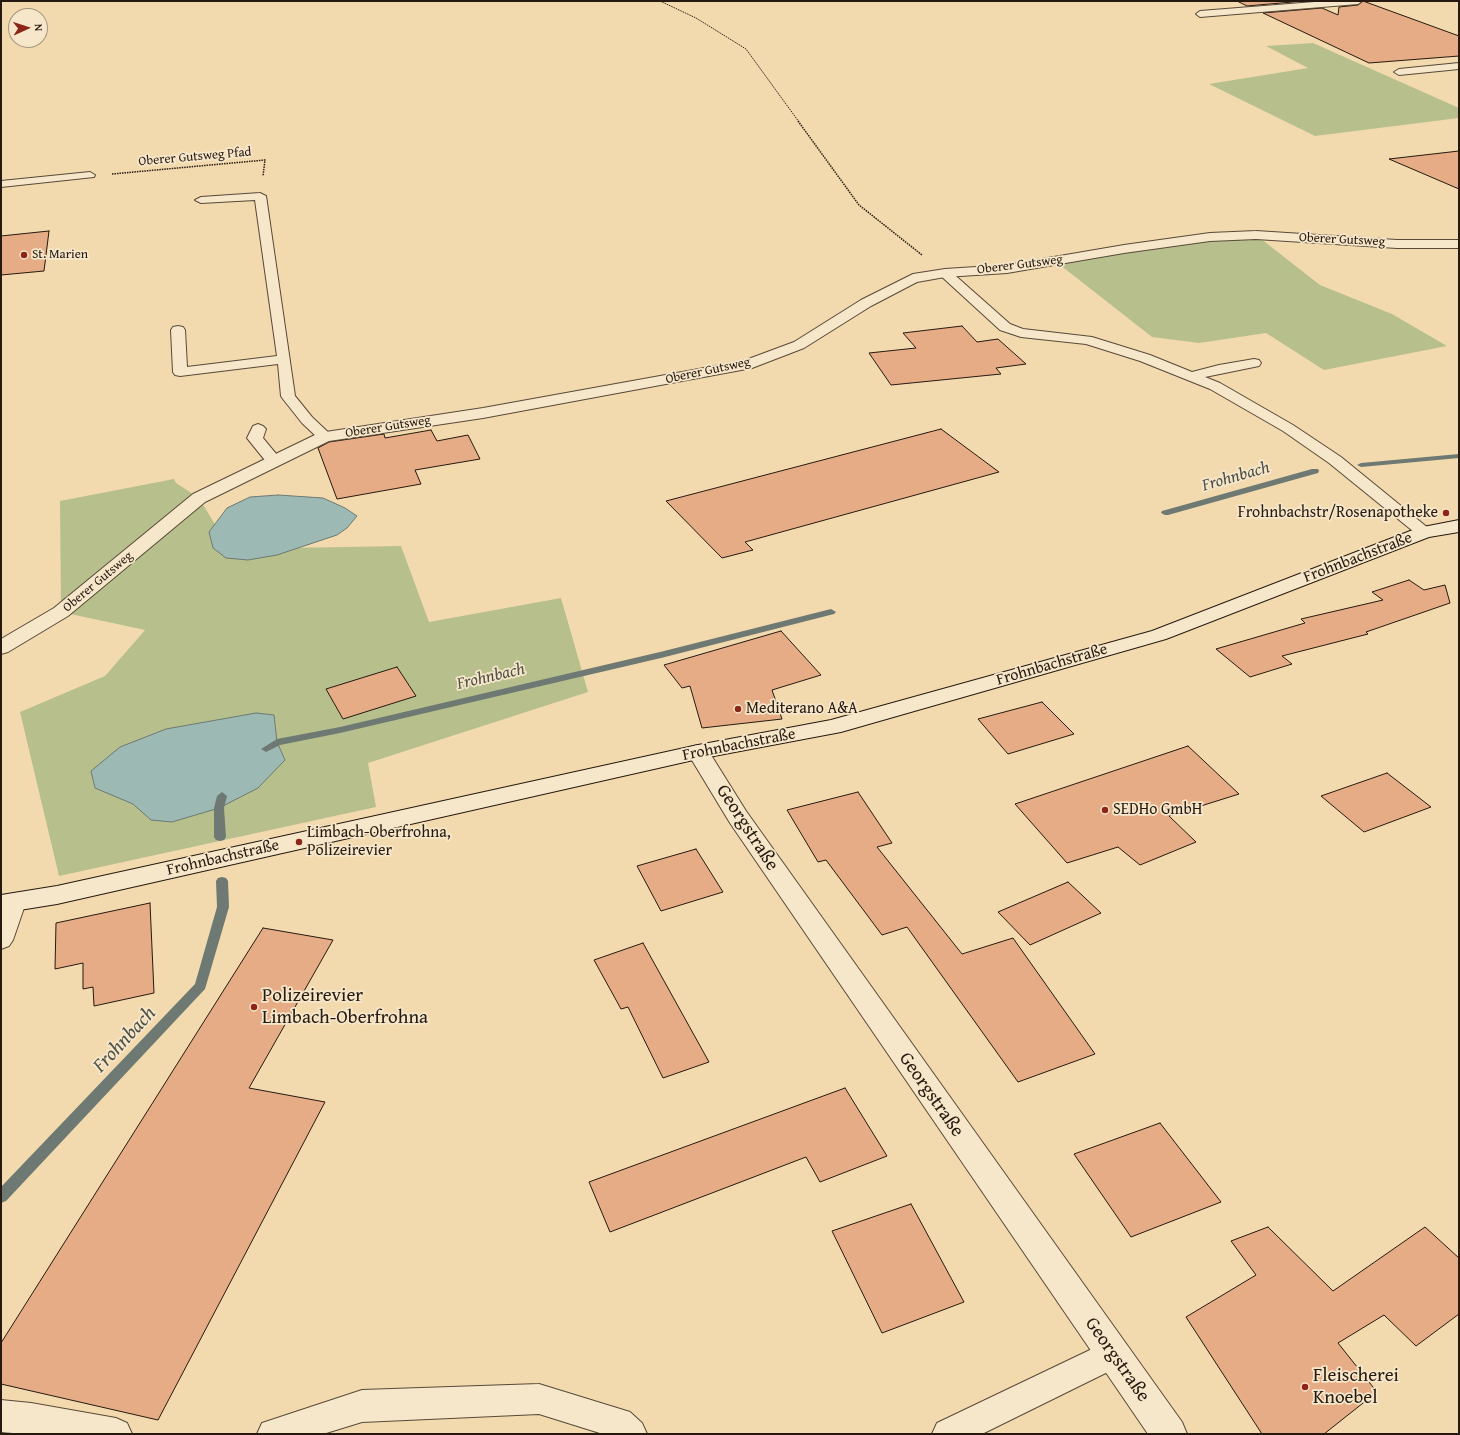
<!DOCTYPE html>
<meta charset="utf-8">
<style>
body{margin:0}
#map{position:relative;width:1460px;height:1435px;overflow:hidden;background:#f2daae;font-family:"Gentium Book Plus",serif}
canvas{display:block}
.frame{position:absolute;inset:0;border:2px solid #251910;pointer-events:none}
.north{position:absolute;left:8px;top:8px;width:40px;height:40px;box-sizing:border-box;background:#f7e7ca;border:1px solid #a39580;border-radius:50%;rotate:87deg;font-size:11px;font-weight:700;line-height:16px;text-align:center;color:#251910}
.north::after{content:'';display:block;margin:auto;width:14px;height:18px;background:#8f2418;clip-path:polygon(50% 0,100% 100%,50% 72%,0 100%)}
</style>
<div id="map">
<canvas width="1460" height="1435"></canvas>
<div class="frame"></div>
<div class="north">N</div>
</div>
<script>
const context = document.querySelector('canvas').getContext('2d');
context.lineJoin = 'round';
function fill(path, color) {
  context.fillStyle = color;
  context.fill(path, 'evenodd');
}
function shape(rows) {
  const path = new Path2D();
  for (const r of rows) {
    path.moveTo(r[0], r[1]);
    for (let i = 2; i < r.length; i += 2) path.lineTo(r[i], r[i + 1]);
  }
  return path;
}
function stroke(path, color, width, dash) {
  context.strokeStyle = color;
  context.lineWidth = width;
  context.lineCap = dash ? 'butt' : 'round';
  context.setLineDash(dash || []);
  context.stroke(path);
}
function drawText(font, color, halo, rows, align = 'center') {
  context.font = font + ' "Gentium Book Plus",serif';
  context.lineWidth = 3.5;
  context.setLineDash([]);
  context.textBaseline = 'middle';
  context.strokeStyle = halo;
  context.fillStyle = color;
  for (const [text, x, y, turn = 0] of rows) {
    context.save();
    context.translate(x, y);
    context.rotate((+turn || 0) * Math.PI / 180);
    context.textAlign = isNaN(turn) ? turn : align;
    if (halo) context.strokeText(text, 0, 0);
    context.fillText(text, 0, 0);
    context.restore();
  }
}
const green = shape([
 [1313,43,1459,108,1459,118,1315,136,1209,84,1308,68,1266,46],
 [1256,235,1320,285,1392,314,1447,346,1324,370,1266,333,1199,343,1152,337,1055,261,1124,249],
 [174,479,176,483,199,498,230,549,401,546,429,622,561,598,588,692,368,763,376,807,59,876,20,712,105,676,145,630,61,612,60,501]
]);
const water = shape([
 [278,495,323,498,345,508,357,516,347,528,337,535,277,555,248,560,226,558,213,548,209,532,227,508,250,497,278,495],
 [256,713,274,715,277,742,285,760,258,788,219,808,172,822,151,820,133,804,95,788,91,771,120,747,166,729,256,713]
]);
const stream = shape([
 [1459,454,1459,458,1361,467,1357,465,1361,463,1459,454],
 [1312,469,1318,469,1319,471,1318,473,1168,515,1165,515,1161,513,1162,511,1312,469],
 [831,609,836,612,834,614,661,658,340,733,280,745,266,752,261,749,277,739,340,727,660,652,831,609],
 [222,792,227,796,224,808,226,837,224,840,220,841,216,840,214,837,214,808,217,796,222,792],
 [222,877,226,878,228,881,229,907,205,989,6,1201,1,1203,1,1187,195,984,217,907,216,881,218,878,222,877]
]);
const building = shape([
 [1237,1,1304,1,1247,6,1237,1],
 [1363,1,1459,36,1459,56,1369,63,1263,13,1322,8,1338,15,1339,7,1358,5,1363,1],
 [1459,151,1459,189,1389,159,1459,151],
 [49,231,44,271,1,275,1,236,49,231],
 [962,326,977,342,998,339,1026,364,996,368,1001,374,891,385,869,353,916,348,903,333,962,326],
 [941,429,999,472,745,542,753,550,722,558,666,501,941,429],
 [431,430,437,441,468,435,480,459,415,470,421,484,337,499,318,448,329,442,384,434,385,438,431,430],
 [1409,580,1424,590,1445,585,1450,603,1366,632,1368,634,1282,656,1292,664,1250,677,1216,649,1305,623,1301,619,1383,600,1372,592,1409,580],
 [781,631,821,675,772,690,782,719,702,728,690,686,682,688,664,665,781,631],
 [397,667,416,696,343,719,326,689,397,667],
 [1042,702,1074,734,1008,754,978,719,1042,702],
 [1188,746,1239,794,1169,816,1196,842,1140,865,1118,847,1067,863,1015,804,1188,746],
 [1387,773,1431,807,1364,832,1321,796,1387,773],
 [858,792,892,843,877,847,962,954,1013,938,1095,1054,1018,1082,907,927,882,935,826,860,818,862,787,810,858,792],
 [696,849,723,892,661,911,637,866,696,849],
 [1068,882,1101,913,1030,945,998,912,1068,882],
 [150,903,154,993,94,1006,93,987,83,989,83,963,55,969,56,923,150,903],
 [263,928,333,940,249,1088,325,1102,158,1420,1,1384,1,1343,263,928],
 [643,943,709,1062,663,1078,628,1007,621,1009,594,960,643,943],
 [845,1088,887,1156,820,1182,806,1157,610,1232,589,1182,845,1088],
 [1160,1123,1221,1202,1131,1237,1074,1154,1160,1123],
 [911,1204,964,1302,882,1333,832,1231,911,1204],
 [1268,1227,1333,1291,1425,1227,1459,1258,1459,1314,1416,1346,1384,1315,1338,1343,1377,1392,1324,1434,1262,1434,1186,1317,1256,1275,1231,1241,1268,1227]
]);
const pathFar1 = shape([
 [660,1,696,18,746,49,799,122]
]);
const path = shape([
 [798,121,859,205,922,255],
 [112,174,265,160,263,176]
]);
const lane = shape([
 [90,172,95,175,94,177,1,187,1,181,90,172],
 [260,193,266,196,295,396,312,417,330,434,333,437,330,440,320,440,302,423,283,399,281,396,278,364,180,376,175,375,173,372,171,330,173,327,178,326,183,327,185,330,187,367,277,356,255,200,201,203,195,200,201,197,260,193],
 [945,269,949,270,1010,324,1023,329,1092,337,1150,355,1192,372,1219,365,1254,359,1259,360,1261,363,1259,366,1205,377,1220,383,1293,425,1341,457,1433,532,1431,536,1425,537,1419,536,1329,463,1283,431,1210,389,1140,361,1086,344,1021,337,1000,330,941,276,939,273,945,269],
 [258,424,263,426,266,429,263,438,282,461,280,464,268,464,247,438,253,426,258,424],
 [14,894,22,896,26,902,13,940,9,946,1,949,1,906,6,896,14,894],
 [1113,1339,1124,1344,1128,1354,1124,1364,982,1434,932,1434,937,1423,1113,1339],
 [539,1384,630,1412,642,1423,647,1434,603,1434,539,1414,362,1422,323,1434,257,1434,262,1423,362,1390,539,1384],
 [1,1400,31,1403,116,1418,127,1423,132,1434,24,1434,1,1432,1,1400]
]);
const street = shape([
 [1327,1,1362,1,1358,4,1200,17,1196,14,1200,11,1327,1],
 [1459,63,1459,69,1399,75,1394,72,1399,69,1459,63],
 [1256,231,1397,240,1459,240,1459,248,1397,248,1256,239,1210,241,1124,253,1007,273,945,277,917,282,871,306,804,348,752,368,483,418,329,441,205,502,68,616,8,652,1,654,1,639,54,608,193,494,319,433,483,408,743,361,794,342,861,300,913,274,945,269,1007,265,1124,245,1210,233,1256,231],
 [698,745,706,747,746,811,1182,1422,1187,1434,1148,1434,730,823,687,752,690,747,698,745]
]);
const secondary = shape([
 [1459,520,1459,532,1429,537,1166,639,841,732,698,759,57,904,1,913,1,895,57,886,698,745,831,720,1152,631,1418,528,1459,520]
]);
const markers = [
 [24,255,4,"#8f2418"],
 [1446,513,4,"#8f2418"],
 [738,709,4,"#8f2418"],
 [1105,810,4,"#8f2418"],
 [299,842,4,"#8f2418"],
 [254,1007,4,"#8f2418"],
 [1305,1387,4,"#8f2418"]
];
const farStreetnames = [
 ["Oberer Gutsweg Pfad",195,157,-5],
 ["Oberer Gutsweg",1342,240,3],
 ["Oberer Gutsweg",1020,265,-7],
 ["Oberer Gutsweg",708,371,-12],
 ["Oberer Gutsweg",388,427,-9],
 ["Oberer Gutsweg",98,582,-40]
];
const farPoinames = [
 ["St. Marien",32,255]
];
const poiNames = [
 ["Frohnbachstr/Rosenapotheke",1438,513,"right"],
 ["Mediterano A&A",746,709],
 ["SEDHo GmbH",1113,810],
 ["Limbach-Oberfrohna,",307,833],
 ["Polizeirevier",307,851]
];
const streetNames = [
 ["Frohnbachstraße",1358,558,-21],
 ["Frohnbachstraße",1052,665,-16],
 ["Frohnbachstraße",739,745,-11],
 ["Frohnbachstraße",223,858,-13]
];
const waterNames = [
 ["Frohnbach",1236,477,-16],
 ["Frohnbach",491,677,-13]
];
const nearStreetnames = [
 ["Georgstraße",747,828,57],
 ["Georgstraße",931,1095,55],
 ["Georgstraße",1117,1360,55]
];
const nearPoinames = [
 ["Polizeirevier",262,996],
 ["Limbach-Oberfrohna",262,1018],
 ["Fleischerei",1313,1376],
 ["Knoebel",1313,1398]
];
const nearWaternames = [
 ["Frohnbach",125,1040,-47]
];
fill(green, '#b7c08d');
fill(water, '#9db9b3');
stroke(water, '#6d7972', 1);
fill(stream, '#6d7972');
fill(building, '#e6ac85');
stroke(building, '#251910', 1);
stroke(lane, '#584938', 2);
stroke(street, '#584938', 2);
stroke(secondary, '#251910', 2);
stroke(pathFar1, '#251910', 1, [1.5, 1]);
stroke(path, '#251910', 1.5, [1.5, 1]);
fill(lane, '#f7e7ca');
fill(street, '#f7e7ca');
fill(secondary, '#f7e7ca');
for (const [x, y, r, color] of markers) {
  const dot = new Path2D();
  dot.arc(x, y, r, 0, 2 * Math.PI);
  context.fillStyle = color;
  context.fill(dot);
  stroke(dot, '#f7e7ca', 1.5);
}
drawText('13px', '#251910', '#f7e7ca', farStreetnames);
drawText('13px', '#251910', '#f7e7ca', farPoinames, 'left');
drawText('16px', '#251910', '#f7e7ca', poiNames, 'left');
drawText('16px', '#251910', '#f7e7ca', streetNames);
drawText('italic 17px', '#4f5149', '#f7e7ca', waterNames);
drawText('19px', '#251910', '#f7e7ca', nearStreetnames);
drawText('19px', '#251910', '#f7e7ca', nearPoinames, 'left');
drawText('italic 20px', '#4f5149', '#f7e7ca', nearWaternames);
</script>
